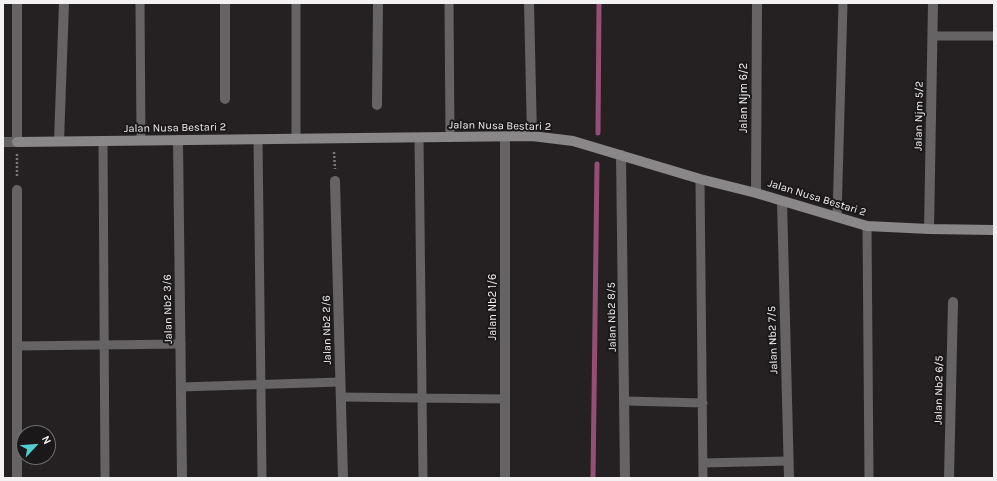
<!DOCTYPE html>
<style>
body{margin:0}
#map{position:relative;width:997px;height:481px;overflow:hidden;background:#252123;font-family:Karla,sans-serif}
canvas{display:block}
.frame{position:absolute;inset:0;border:4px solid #f3f1f2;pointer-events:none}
.north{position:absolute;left:16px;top:425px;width:40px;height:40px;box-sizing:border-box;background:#1b1819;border:1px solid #716f70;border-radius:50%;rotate:64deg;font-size:11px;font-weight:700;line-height:16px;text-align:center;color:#f3f1f2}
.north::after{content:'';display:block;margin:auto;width:14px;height:18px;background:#51ccd1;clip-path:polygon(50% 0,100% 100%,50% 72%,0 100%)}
</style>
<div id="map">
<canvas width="997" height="481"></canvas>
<div class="frame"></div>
<div class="north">N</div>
</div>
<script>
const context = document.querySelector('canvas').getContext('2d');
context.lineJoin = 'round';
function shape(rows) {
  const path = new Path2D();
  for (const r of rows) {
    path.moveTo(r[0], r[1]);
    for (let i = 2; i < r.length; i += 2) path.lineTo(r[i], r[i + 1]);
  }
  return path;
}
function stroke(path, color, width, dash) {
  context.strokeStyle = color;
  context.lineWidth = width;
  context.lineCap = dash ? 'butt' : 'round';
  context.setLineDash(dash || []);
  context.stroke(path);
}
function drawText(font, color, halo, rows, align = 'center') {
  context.font = font + ' Karla,sans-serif';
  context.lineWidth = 4;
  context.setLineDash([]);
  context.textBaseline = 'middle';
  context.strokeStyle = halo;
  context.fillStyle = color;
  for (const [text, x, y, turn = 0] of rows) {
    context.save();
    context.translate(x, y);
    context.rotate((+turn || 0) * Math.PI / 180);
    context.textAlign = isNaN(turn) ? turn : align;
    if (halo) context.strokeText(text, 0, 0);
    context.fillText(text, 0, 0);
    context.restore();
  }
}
const stream = shape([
 [598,133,599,3],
 [593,478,597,164]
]);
const path = shape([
 [334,152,335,169],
 [17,154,17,177]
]);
const lane = shape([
 [140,3,141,140],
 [449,3,450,137],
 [933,36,994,36],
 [419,138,423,478],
 [258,139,262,478],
 [296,139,296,3],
 [103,141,105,478],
 [700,179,703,478],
 [837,217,843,3],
 [867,226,869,478],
 [17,346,181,344],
 [181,387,340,382],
 [341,397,505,399],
 [626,401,703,403],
 [703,463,788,461]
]);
const street = shape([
 [225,3,225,99],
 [529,3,532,136],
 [377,105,378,3],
 [505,137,505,478],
 [178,140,182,478],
 [59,141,64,3],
 [3,142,17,142,17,3],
 [621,155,625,478],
 [335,181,343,478],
 [756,193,757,3],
 [782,201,789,478],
 [929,229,933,3],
 [17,478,17,190],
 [949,478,953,302]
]);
const secondary = shape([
 [17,142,532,136,573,141,700,179,756,193,867,226,929,229,994,230]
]);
const streetNames = [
 ["Jalan Njm 6/2",744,98,-90],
 ["Jalan Njm 5/2",919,116,-89],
 ["Jalan Nusa Bestari 2",500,126,1],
 ["Jalan Nusa Bestari 2",175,128,-1],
 ["Jalan Nusa Bestari 2",817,198,17],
 ["Jalan Nb2 1/6",493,307,-90],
 ["Jalan Nb2 3/6",168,309,-91],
 ["Jalan Nb2 8/5",612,317,-91],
 ["Jalan Nb2 2/6",327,330,-91],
 ["Jalan Nb2 7/5",773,340,-92],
 ["Jalan Nb2 6/5",939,390,-89]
];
stroke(stream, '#964f74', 5);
stroke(path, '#7b7879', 2.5, [2, 2]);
stroke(lane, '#656364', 9);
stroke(street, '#656364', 10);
stroke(secondary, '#8a8789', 10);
drawText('11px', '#f3f1f2', '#1b1819', streetNames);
</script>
